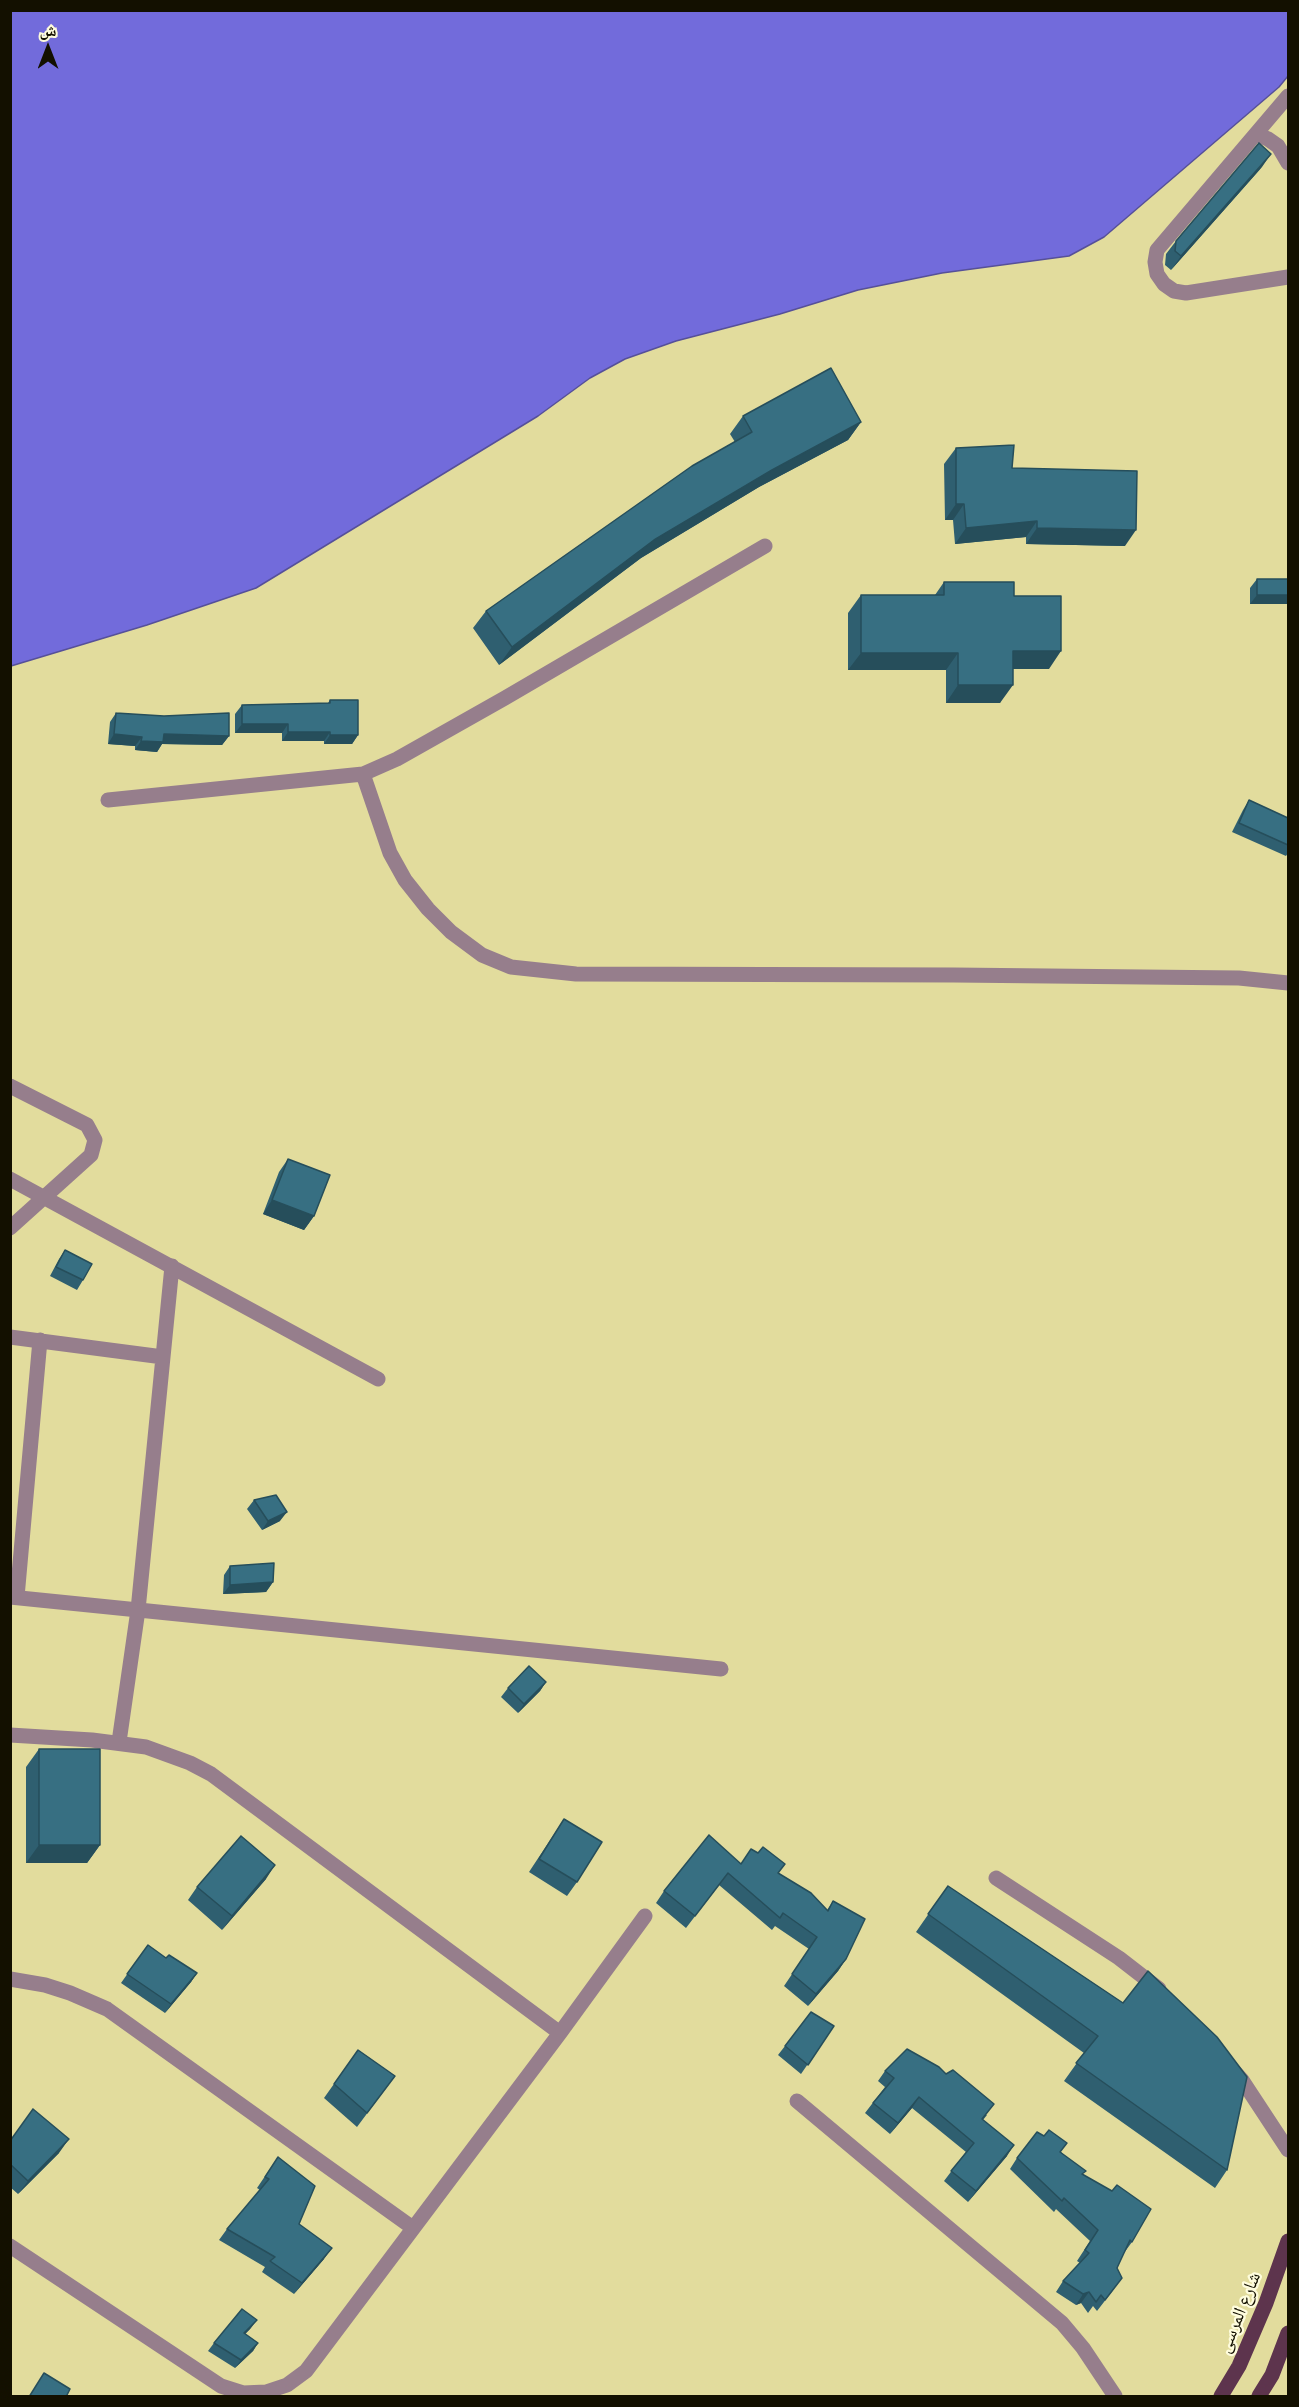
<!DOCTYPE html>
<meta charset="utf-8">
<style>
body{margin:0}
#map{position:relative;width:1299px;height:2407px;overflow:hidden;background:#e2dc9d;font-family:"Archivo Narrow","Noto Naskh Arabic",sans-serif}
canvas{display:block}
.frame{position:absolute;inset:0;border:12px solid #131000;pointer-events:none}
.north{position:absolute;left:18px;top:18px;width:60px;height:60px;-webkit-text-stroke:4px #fefcdd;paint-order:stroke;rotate:0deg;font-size:16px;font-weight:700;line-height:24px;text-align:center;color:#131000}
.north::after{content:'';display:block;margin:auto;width:21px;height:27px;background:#131000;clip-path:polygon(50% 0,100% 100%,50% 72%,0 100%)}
</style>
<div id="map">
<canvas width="1299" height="2407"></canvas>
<div class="frame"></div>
<div class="north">ش</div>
</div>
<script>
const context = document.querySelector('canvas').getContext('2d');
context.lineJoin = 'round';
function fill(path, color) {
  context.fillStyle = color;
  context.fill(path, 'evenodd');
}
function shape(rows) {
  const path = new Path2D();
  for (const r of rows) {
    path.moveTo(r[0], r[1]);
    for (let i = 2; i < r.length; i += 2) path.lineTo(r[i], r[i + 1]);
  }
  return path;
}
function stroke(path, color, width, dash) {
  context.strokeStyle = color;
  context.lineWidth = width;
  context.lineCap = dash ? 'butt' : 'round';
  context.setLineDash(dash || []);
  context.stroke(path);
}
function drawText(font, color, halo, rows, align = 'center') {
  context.font = font + ' "Archivo Narrow","Noto Naskh Arabic",sans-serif';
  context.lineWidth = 4.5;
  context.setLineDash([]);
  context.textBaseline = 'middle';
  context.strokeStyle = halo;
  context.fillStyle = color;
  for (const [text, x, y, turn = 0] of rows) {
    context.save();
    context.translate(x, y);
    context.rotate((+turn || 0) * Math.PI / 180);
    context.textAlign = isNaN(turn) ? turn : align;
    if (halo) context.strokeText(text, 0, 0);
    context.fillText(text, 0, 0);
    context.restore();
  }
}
const water = shape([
 [11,10,1288,11,1288,76,1279,87,1104,237,1069,256,942,273,858,290,780,314,676,341,625,359,590,378,538,416,256,588,147,625,11,666,11,10]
]);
const minor = shape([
 [1288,96,1157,250,1155,262,1157,274,1164,284,1174,291,1186,293,1288,277],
 [1256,134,1268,139,1278,146,1288,163],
 [363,774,390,853,405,880,428,909,451,932,482,955,511,967,576,974,954,975,1239,978,1288,983],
 [108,800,363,774,397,759,505,698,765,546],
 [10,1086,87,1125,95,1140,91,1155,10,1228],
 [10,1179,378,1379],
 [10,1337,163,1357],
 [10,1597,721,1669],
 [17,1597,40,1340],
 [10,1735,92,1740,146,1747,190,1763,211,1774,560,2033],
 [119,1742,138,1610,172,1266],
 [996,1878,1119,1958,1159,1989],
 [10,1979,45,1985,70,1993,107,2009,413,2228],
 [1232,2069,1242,2080,1288,2150],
 [797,2101,1062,2323,1083,2348,1115,2396],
 [10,2246,221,2386,243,2393,266,2392,287,2385,306,2371,560,2033,645,1916]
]);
const major = shape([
 [1221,2396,1239,2366,1266,2303,1288,2241],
 [1259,2396,1272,2375,1288,2333]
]);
const wall = shape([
 [1262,167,1171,270,1165,265,1166,254,1176,241],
 [743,416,861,422,848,440,759,487,641,558,499,665,473,628,486,611,735,442,730,434],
 [956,448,1012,468,1125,546,1026,544,1026,537,955,544,953,520,945,520,944,464],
 [1257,579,1288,604,1250,604,1250,588],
 [944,582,1014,596,1049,669,1013,669,1000,703,946,703,946,670,848,670,848,613,861,595,935,595],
 [330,700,358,735,352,744,324,744,324,741,282,741,282,733,235,733,235,714,242,705,328,703],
 [116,713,229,736,222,745,162,744,157,752,135,750,135,746,108,744,110,722],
 [1249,800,1288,818,1288,853,1286,856,1232,832,1243,810],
 [288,1159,314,1216,304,1230,263,1214,279,1172],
 [65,1250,83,1280,77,1290,50,1276,59,1259],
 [254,1500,280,1521,262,1530,247,1509],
 [230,1566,273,1582,266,1592,223,1594,224,1575],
 [546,1682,540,1691,518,1713,501,1697,508,1688],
 [39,1749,100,1845,87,1863,26,1863,26,1767],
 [564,1819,577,1882,567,1896,529,1872],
 [741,1864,779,1873,827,1910,833,1901,846,1959,838,1971,808,2006,784,1986,809,1949,775,1926,772,1930,719,1885,686,1928,656,1903,664,1891],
 [266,1879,222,1930,188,1900,197,1887],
 [948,1886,1123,2003,1227,2170,1215,2188,1064,2081,1084,2053,916,1932],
 [148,1945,166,1958,197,1973,191,1982,165,2013,121,1983],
 [834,2026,801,2074,778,2055,785,2046],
 [358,2050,395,2076,357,2127,324,2098],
 [885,2071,987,2115,983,2120,1007,2156,968,2202,944,2181,966,2152,912,2108,890,2134,865,2113,885,2087,878,2081],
 [10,2141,59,2153,18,2194,10,2187],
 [1061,2152,1083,2175,1132,2242,1124,2253,1117,2268,1114,2289,1097,2311,1093,2306,1088,2313,1081,2303,1076,2305,1056,2292,1063,2281,1080,2263,1077,2261,1090,2241,1056,2209,1054,2212,1010,2169,1017,2158],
 [278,2157,299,2224,324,2259,294,2294,262,2272,265,2267,219,2240,227,2229,260,2190,257,2188],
 [251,2328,245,2334,258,2343,253,2351,235,2368,208,2351,214,2343]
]);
const shadedWall = shape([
 [1271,154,1262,167,1171,270,1181,256],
 [861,422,848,440,759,487,641,558,499,665,512,647,654,540,772,470],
 [956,504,964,504,953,520,945,520],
 [1037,521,1026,537,955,544,966,528],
 [1037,528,1136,530,1125,546,1026,544],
 [1257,595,1288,595,1288,604,1250,604],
 [1013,651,1061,651,1049,669,1000,669],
 [861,653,958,653,946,670,848,670],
 [958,685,1013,685,1000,703,946,703],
 [242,724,288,724,282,733,235,733],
 [288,732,330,732,324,741,282,741],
 [114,734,142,737,135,746,108,744],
 [164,734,229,736,222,745,162,744,157,752,135,750,141,741],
 [330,735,358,735,352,744,324,744],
 [272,1200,314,1216,304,1230,263,1214],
 [287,1512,280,1521,262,1530,268,1521],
 [273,1582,266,1592,223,1594,230,1585],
 [546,1682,540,1691,518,1713,524,1704],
 [39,1845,100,1845,87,1863,26,1863],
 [275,1865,266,1879,222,1930,232,1916],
 [846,1959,838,1971,808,2006,816,1994],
 [197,1973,191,1982,165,2013,171,2004],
 [919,2097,912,2108,890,2134,898,2123],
 [69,2139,59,2153,18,2194,28,2181],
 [1014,2145,1007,2156,968,2202,976,2191],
 [332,2248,324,2259,294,2294,302,2283],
 [1089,2292,1081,2303,1076,2305,1083,2294],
 [257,2320,251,2328,238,2341,244,2333],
 [258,2343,253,2351,235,2368,241,2360]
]);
const building = shape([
 [1259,143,1271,154,1181,256,1175,251,1176,241,1259,143],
 [831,368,861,422,772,470,654,540,512,647,486,611,692,466,752,432,743,416,831,368],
 [1014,445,1012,468,1137,471,1136,530,1037,528,1037,521,966,528,964,504,956,504,956,448,1014,445],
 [1257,579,1288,579,1288,595,1257,595,1257,579],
 [944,582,1014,582,1014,596,1061,596,1061,651,1013,651,1013,685,958,685,958,653,861,653,861,595,944,595,944,582],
 [330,700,358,700,358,735,330,735,330,732,288,732,288,724,242,724,242,705,330,703,330,700],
 [116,713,164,716,229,713,229,736,164,734,163,742,141,741,142,737,114,734,116,713],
 [1249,800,1288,818,1288,845,1239,823,1249,800],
 [288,1159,330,1175,314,1216,272,1200,288,1159],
 [65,1250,92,1264,83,1280,56,1267,65,1250],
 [276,1495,287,1512,268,1521,254,1500,276,1495],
 [274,1563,273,1582,230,1585,230,1566,274,1563],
 [529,1666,546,1682,524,1704,508,1688,529,1666],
 [39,1749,100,1749,100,1845,39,1845,39,1749],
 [564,1819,602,1842,577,1882,539,1859,564,1819],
 [709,1835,741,1864,751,1849,758,1853,763,1847,785,1864,778,1873,811,1893,828,1911,833,1901,865,1919,846,1959,816,1994,792,1974,817,1937,783,1913,780,1918,728,1873,695,1916,664,1891,709,1835],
 [241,1836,275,1865,232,1916,197,1887,241,1836],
 [948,1886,1123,2003,1148,1971,1217,2037,1247,2077,1227,2170,1076,2063,1098,2036,928,1914,948,1886],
 [148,1945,166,1958,169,1955,197,1973,171,2004,127,1974,148,1945],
 [811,2012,834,2026,808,2065,785,2046,811,2012],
 [907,2049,939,2067,946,2074,953,2070,994,2104,982,2119,1014,2145,976,2191,951,2171,974,2143,919,2097,898,2123,873,2103,894,2078,885,2071,907,2049],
 [358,2050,395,2076,367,2113,334,2084,358,2050],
 [33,2109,69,2139,28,2181,10,2164,10,2141,33,2109],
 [1049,2130,1067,2143,1060,2152,1086,2171,1082,2174,1112,2191,1117,2185,1151,2209,1132,2242,1130,2240,1117,2268,1122,2278,1105,2300,1101,2295,1096,2302,1089,2292,1083,2294,1063,2281,1089,2253,1085,2250,1098,2230,1064,2198,1062,2201,1017,2158,1037,2132,1044,2136,1049,2130],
 [278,2157,315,2186,299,2224,332,2248,302,2283,270,2261,275,2257,227,2229,269,2179,265,2177,278,2157],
 [242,2309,257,2320,244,2333,258,2343,241,2360,214,2343,242,2309],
 [44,2373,70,2389,66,2397,29,2397,44,2373]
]);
const streetNames = [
 ["شارع المرسى",1240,2313,-68]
];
fill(water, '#726bdb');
stroke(water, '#565099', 1.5);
stroke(minor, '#967e8c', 15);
stroke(major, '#5d344d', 15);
fill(wall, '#2f5f70');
fill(shadedWall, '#264e5b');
fill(building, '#376f82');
stroke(building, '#264e5b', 1.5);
drawText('18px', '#131000', '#fefcdd', streetNames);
</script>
